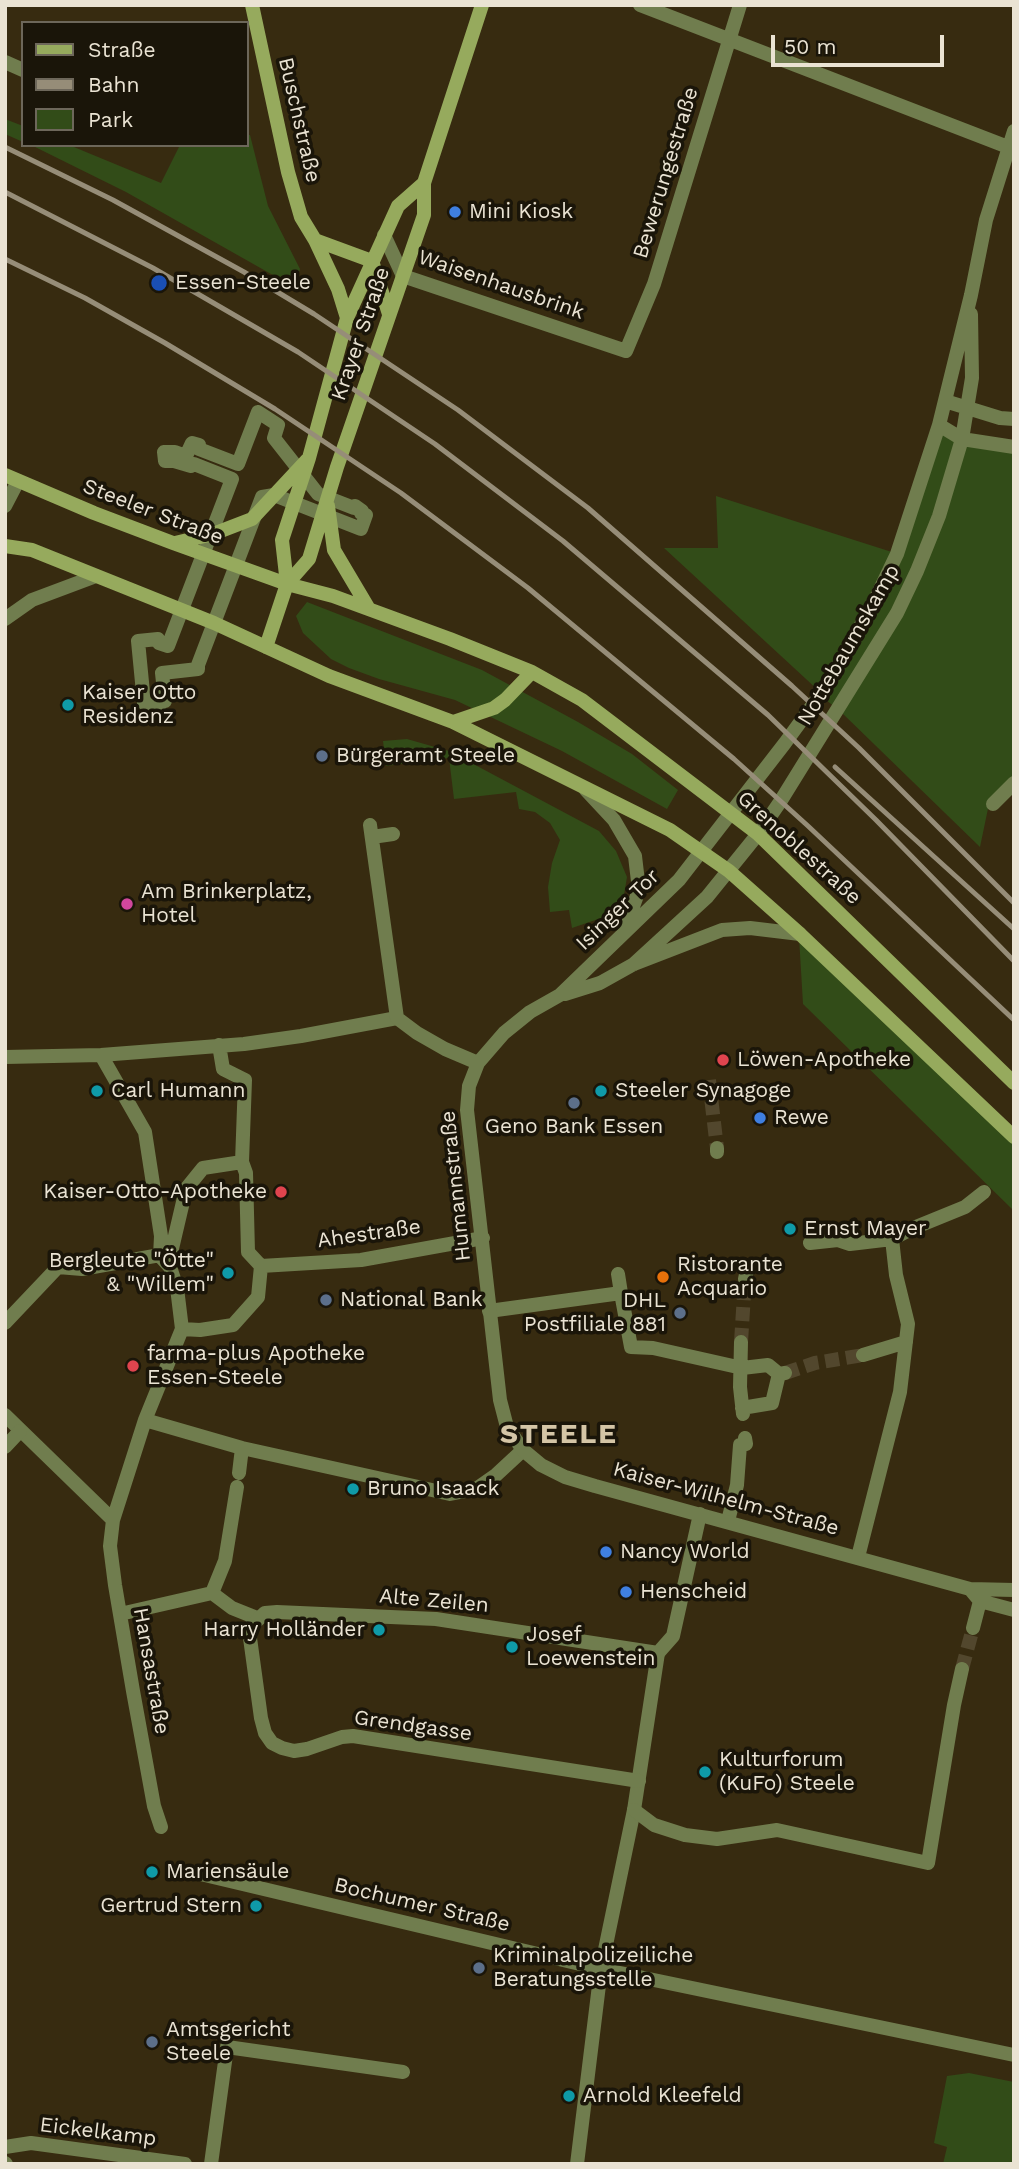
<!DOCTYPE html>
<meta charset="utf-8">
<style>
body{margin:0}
#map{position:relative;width:1019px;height:2169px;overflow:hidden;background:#372b10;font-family:"Work Sans",sans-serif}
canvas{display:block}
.frame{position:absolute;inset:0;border:7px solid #eae3d3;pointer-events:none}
.legend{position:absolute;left:21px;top:21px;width:228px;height:126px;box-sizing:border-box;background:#1a1509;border:2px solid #6d675a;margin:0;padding:9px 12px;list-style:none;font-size:21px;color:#eae3d3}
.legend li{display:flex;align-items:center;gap:14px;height:35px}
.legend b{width:35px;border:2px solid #6d675a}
.scale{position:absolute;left:771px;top:35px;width:173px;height:32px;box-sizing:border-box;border:4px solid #eae3d3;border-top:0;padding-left:9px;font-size:21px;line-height:24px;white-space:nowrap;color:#eae3d3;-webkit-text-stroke:5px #1a1509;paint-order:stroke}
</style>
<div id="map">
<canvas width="1019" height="2169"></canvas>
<div class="frame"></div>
<ul class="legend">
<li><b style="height:9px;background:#96aa5d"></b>Straße</li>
<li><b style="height:9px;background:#968d78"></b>Bahn</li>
<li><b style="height:19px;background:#324c18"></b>Park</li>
</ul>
<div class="scale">50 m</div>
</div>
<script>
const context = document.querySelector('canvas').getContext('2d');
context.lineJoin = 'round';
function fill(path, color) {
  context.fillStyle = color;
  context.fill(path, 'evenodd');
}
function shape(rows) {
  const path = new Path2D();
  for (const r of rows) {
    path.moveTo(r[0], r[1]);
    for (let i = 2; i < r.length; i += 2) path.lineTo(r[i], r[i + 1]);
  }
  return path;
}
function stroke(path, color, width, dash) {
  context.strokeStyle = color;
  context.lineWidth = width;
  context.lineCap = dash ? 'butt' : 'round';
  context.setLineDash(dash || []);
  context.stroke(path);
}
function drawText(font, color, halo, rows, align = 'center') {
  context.font = font + ' "Work Sans",sans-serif';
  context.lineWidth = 7;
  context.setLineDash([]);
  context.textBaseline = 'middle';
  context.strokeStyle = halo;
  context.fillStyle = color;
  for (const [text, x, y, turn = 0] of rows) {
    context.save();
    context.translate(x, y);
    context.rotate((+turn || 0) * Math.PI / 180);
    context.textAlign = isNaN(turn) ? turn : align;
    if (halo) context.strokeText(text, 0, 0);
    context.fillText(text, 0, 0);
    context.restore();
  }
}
const green = shape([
 [5,119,23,126,23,142,5,134],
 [247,135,250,135,268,206,300,269,294,287,126,192,31,145,69,145,161,183,180,145,247,145],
 [939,428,1014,449,1014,778,990,799,980,847,841,712,821,696,875,613],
 [716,496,895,553,819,691,664,548,718,548],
 [307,602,482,670,578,722,632,754,678,790,667,809,562,751,455,700,379,679,349,668,331,659,303,633,296,616],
 [407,739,449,751,599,831,616,851,627,877,624,895,610,915,572,928,569,910,550,912,548,887,552,863,560,840,550,823,535,812,519,809,516,792,454,799,449,758,386,766,383,741],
 [799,937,1014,1139,1014,1211,803,1004],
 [969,2073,1014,2082,1014,2164,943,2164,947,2147,934,2143,947,2076]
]);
const pedestrianTunnel = shape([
 [709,1080,717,1148],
 [741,1342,745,1279],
 [785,1373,815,1363,863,1355]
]);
const minorTunnel = shape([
 [962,1669,973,1628]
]);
const pedestrian = shape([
 [258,412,278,425,274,438,318,494,354,508,355,506,362,511,361,513,366,515,361,529,274,495,262,497,198,665,198,669,162,673,165,701,159,701,159,706,147,707,146,703,144,703,138,641,158,639,159,643,168,646,232,479,194,464,191,466,174,461,165,461,164,452,175,452,186,456,192,443,199,445,199,449,238,464,258,412],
 [101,1055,145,1132,161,1236,160,1256,170,1267,177,1288,182,1329,145,1420,113,1520,110,1546,115,1585,133,1691,154,1806,161,1827],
 [5,1057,101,1055,244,1044,301,1036,397,1018],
 [717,1148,717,1152],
 [810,1243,838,1240,850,1244,892,1239],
 [261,1266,361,1260,483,1238],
 [618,1274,621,1293],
 [745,1279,747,1270],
 [489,1311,621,1293,631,1347,653,1348,742,1368,768,1365,779,1374,785,1373],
 [5,1323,58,1267,82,1269,171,1253,186,1189,203,1168,242,1162,245,1080,223,1069,219,1045],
 [182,1329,200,1330,233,1325,258,1297,261,1266,248,1252,246,1173,242,1162],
 [741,1342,740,1387,743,1414],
 [863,1355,906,1342],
 [742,1408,772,1403,779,1374],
 [5,1415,113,1520],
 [145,1420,242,1448,450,1494,476,1489,496,1475,523,1450],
 [239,1473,242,1448],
 [728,1521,737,1485,740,1445,746,1444,745,1438],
 [858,1557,900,1392,908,1324,896,1275,892,1239,911,1229,965,1207,984,1192],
 [212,1593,225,1561,237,1487],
 [120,1614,212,1593,232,1608,257,1618],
 [192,1872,601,1969,1014,2055],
 [577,2164,601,1969,634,1810,658,1653]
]);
const minor = shape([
 [640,5,1008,147],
 [5,62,23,70],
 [1014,131,986,220,971,295,939,425,897,554,874,602,828,684,785,743,679,880,560,995,530,1012,504,1033,478,1063,469,1086,467,1110,500,1400,507,1427,523,1450,541,1465,565,1477,595,1486,970,1589,1014,1590],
 [384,235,403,276,626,351,654,284,740,5],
 [945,401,1000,418,1014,419],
 [939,425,962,439,1014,447],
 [5,506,18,481],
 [5,619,32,600,96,576],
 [586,790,614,820,635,856,639,890,624,932],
 [993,804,1014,783],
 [370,825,397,1018,417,1033,445,1049,478,1063],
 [372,837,393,834],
 [634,964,707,897,758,834,780,802,897,613,917,571,939,516,962,439,972,378,971,314],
 [565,994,600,983,634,964,722,930,750,928,800,934],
 [5,1447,20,1431],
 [970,1589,980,1601,1014,1610],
 [973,1628,980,1601],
 [639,1781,353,1736,342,1737,307,1749,294,1751,282,1748,272,1743,265,1733,261,1718,250,1638,251,1626,265,1613,277,1612,436,1619,658,1653,673,1636,700,1514],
 [634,1810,654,1825,685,1835,717,1839,777,1830,928,1863,954,1705,962,1669],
 [5,2147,31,2143,185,2164],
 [5,2163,6,2164],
 [211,2164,227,2047,403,2072]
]);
const secondary = shape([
 [252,5,288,172,301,217,315,240,338,289,347,318],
 [315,240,372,261],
 [372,261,389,314],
 [5,475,94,513,173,543,287,584,333,596,450,639,532,672,582,700,758,834,1014,1083],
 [328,506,334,550,369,609],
 [175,543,213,534,252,519,307,460],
 [5,546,32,550,214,623,329,676,453,722,670,830,729,871,800,934,1014,1137],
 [287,584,282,540,309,458,347,318,398,206,424,183],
 [266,647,287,584,309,559,337,467,424,215,424,183,482,5],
 [453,722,494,708,505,700,532,672]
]);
const rail = shape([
 [5,147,113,200,244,272,314,314,458,410,588,508,792,686,859,748,1014,903],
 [5,192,153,268,298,352,435,444,563,541,768,715,876,820,1014,961],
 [5,259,85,298,165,343,275,409,401,493,528,588,734,759,808,826,1014,1020],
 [835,767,1014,929]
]);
const markers = [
 [455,212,7,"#3f7fe0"],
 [159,283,9,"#1a4fb4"],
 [68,705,7,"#0f9aa8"],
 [322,756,7,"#5c6f8a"],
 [127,904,7,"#d1479c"],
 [723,1060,7,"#e0444e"],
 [97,1091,7,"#0f9aa8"],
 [601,1091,7,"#0f9aa8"],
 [574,1103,7,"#5c6f8a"],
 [760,1118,7,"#3f7fe0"],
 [281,1192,7,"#e0444e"],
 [790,1229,7,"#0f9aa8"],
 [228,1273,7,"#0f9aa8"],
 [663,1277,7,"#e8710a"],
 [326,1300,7,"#5c6f8a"],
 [680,1313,7,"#5c6f8a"],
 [133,1366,7,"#e0444e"],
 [353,1489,7,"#0f9aa8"],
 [606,1552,7,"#3f7fe0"],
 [626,1592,7,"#3f7fe0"],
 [379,1630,7,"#0f9aa8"],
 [512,1647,7,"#0f9aa8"],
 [705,1772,7,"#0f9aa8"],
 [152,1872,7,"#0f9aa8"],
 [256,1906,7,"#0f9aa8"],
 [479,1968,7,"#5c6f8a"],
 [152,2042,7,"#5c6f8a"],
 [569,2096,7,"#0f9aa8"]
];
const streetNames = [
 ["Buschstraße",299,120,77],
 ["Bewerungestraße",666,173,-73],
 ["Waisenhausbrink",501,285,19],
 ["Krayer Straße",361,334,-71],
 ["Steeler Straße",153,512,21],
 ["Nottebaumskamp",849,645,-60],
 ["Grenoblestraße",799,848,42],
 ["Isinger Tor",618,910,-44],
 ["Humannstraße",456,1186,-96],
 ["Ahestraße",369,1234,-8],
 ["Kaiser-Wilhelm-Straße",726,1499,15],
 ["Alte Zeilen",434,1601,5],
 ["Hansastraße",151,1671,80],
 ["Grendgasse",413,1726,8],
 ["Bochumer Straße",422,1905,13],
 ["Eickelkamp",98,2132,7]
];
const poiNames = [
 ["Mini Kiosk",469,212],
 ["Essen-Steele",175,283],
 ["Kaiser Otto",82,693],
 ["Residenz",82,717],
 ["Bürgeramt Steele",336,756],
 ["Am Brinkerplatz,",141,892],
 ["Hotel",141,916],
 ["Löwen-Apotheke",737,1060],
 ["Carl Humann",111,1091],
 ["Steeler Synagoge",615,1091],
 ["Rewe",774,1118],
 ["Geno Bank Essen",574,1127,"center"],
 ["Kaiser-Otto-Apotheke",267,1192,"right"],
 ["Ernst Mayer",804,1229],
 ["Bergleute \"Ötte\"",214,1261,"right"],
 ["& \"Willem\"",214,1285,"right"],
 ["Ristorante",677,1265],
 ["Acquario",677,1289],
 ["National Bank",340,1300],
 ["DHL",666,1301,"right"],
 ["Postfiliale 881",666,1325,"right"],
 ["farma-plus Apotheke",147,1354],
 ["Essen-Steele",147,1378],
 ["Bruno Isaack",367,1489],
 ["Nancy World",620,1552],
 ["Henscheid",640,1592],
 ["Harry Holländer",365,1630,"right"],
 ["Josef",526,1635],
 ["Loewenstein",526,1659],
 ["Kulturforum",719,1760],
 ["(KuFo) Steele",719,1784],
 ["Mariensäule",166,1872],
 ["Gertrud Stern",242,1906,"right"],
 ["Kriminalpolizeiliche",493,1956],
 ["Beratungsstelle",493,1980],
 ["Amtsgericht",166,2030],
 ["Steele",166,2054],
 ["Arnold Kleefeld",583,2096]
];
const districtNames = [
 ["STEELE",559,1435]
];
fill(green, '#324c18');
stroke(pedestrianTunnel, '#52472d', 14, [14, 7]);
stroke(minorTunnel, '#52472d', 14, [14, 7]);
stroke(pedestrian, '#707d4e', 14);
stroke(minor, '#707d4e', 14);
stroke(secondary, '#96aa5d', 14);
stroke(rail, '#968d78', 5);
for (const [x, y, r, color] of markers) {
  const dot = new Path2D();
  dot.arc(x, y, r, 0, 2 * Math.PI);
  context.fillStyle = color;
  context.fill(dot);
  stroke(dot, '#1a1509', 2.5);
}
drawText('21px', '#eae3d3', '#1a1509', streetNames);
drawText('21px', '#eae3d3', '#1a1509', poiNames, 'left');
context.letterSpacing = '2px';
drawText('bold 28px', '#d4c5a6', '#1a1509', districtNames);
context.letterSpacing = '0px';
</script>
